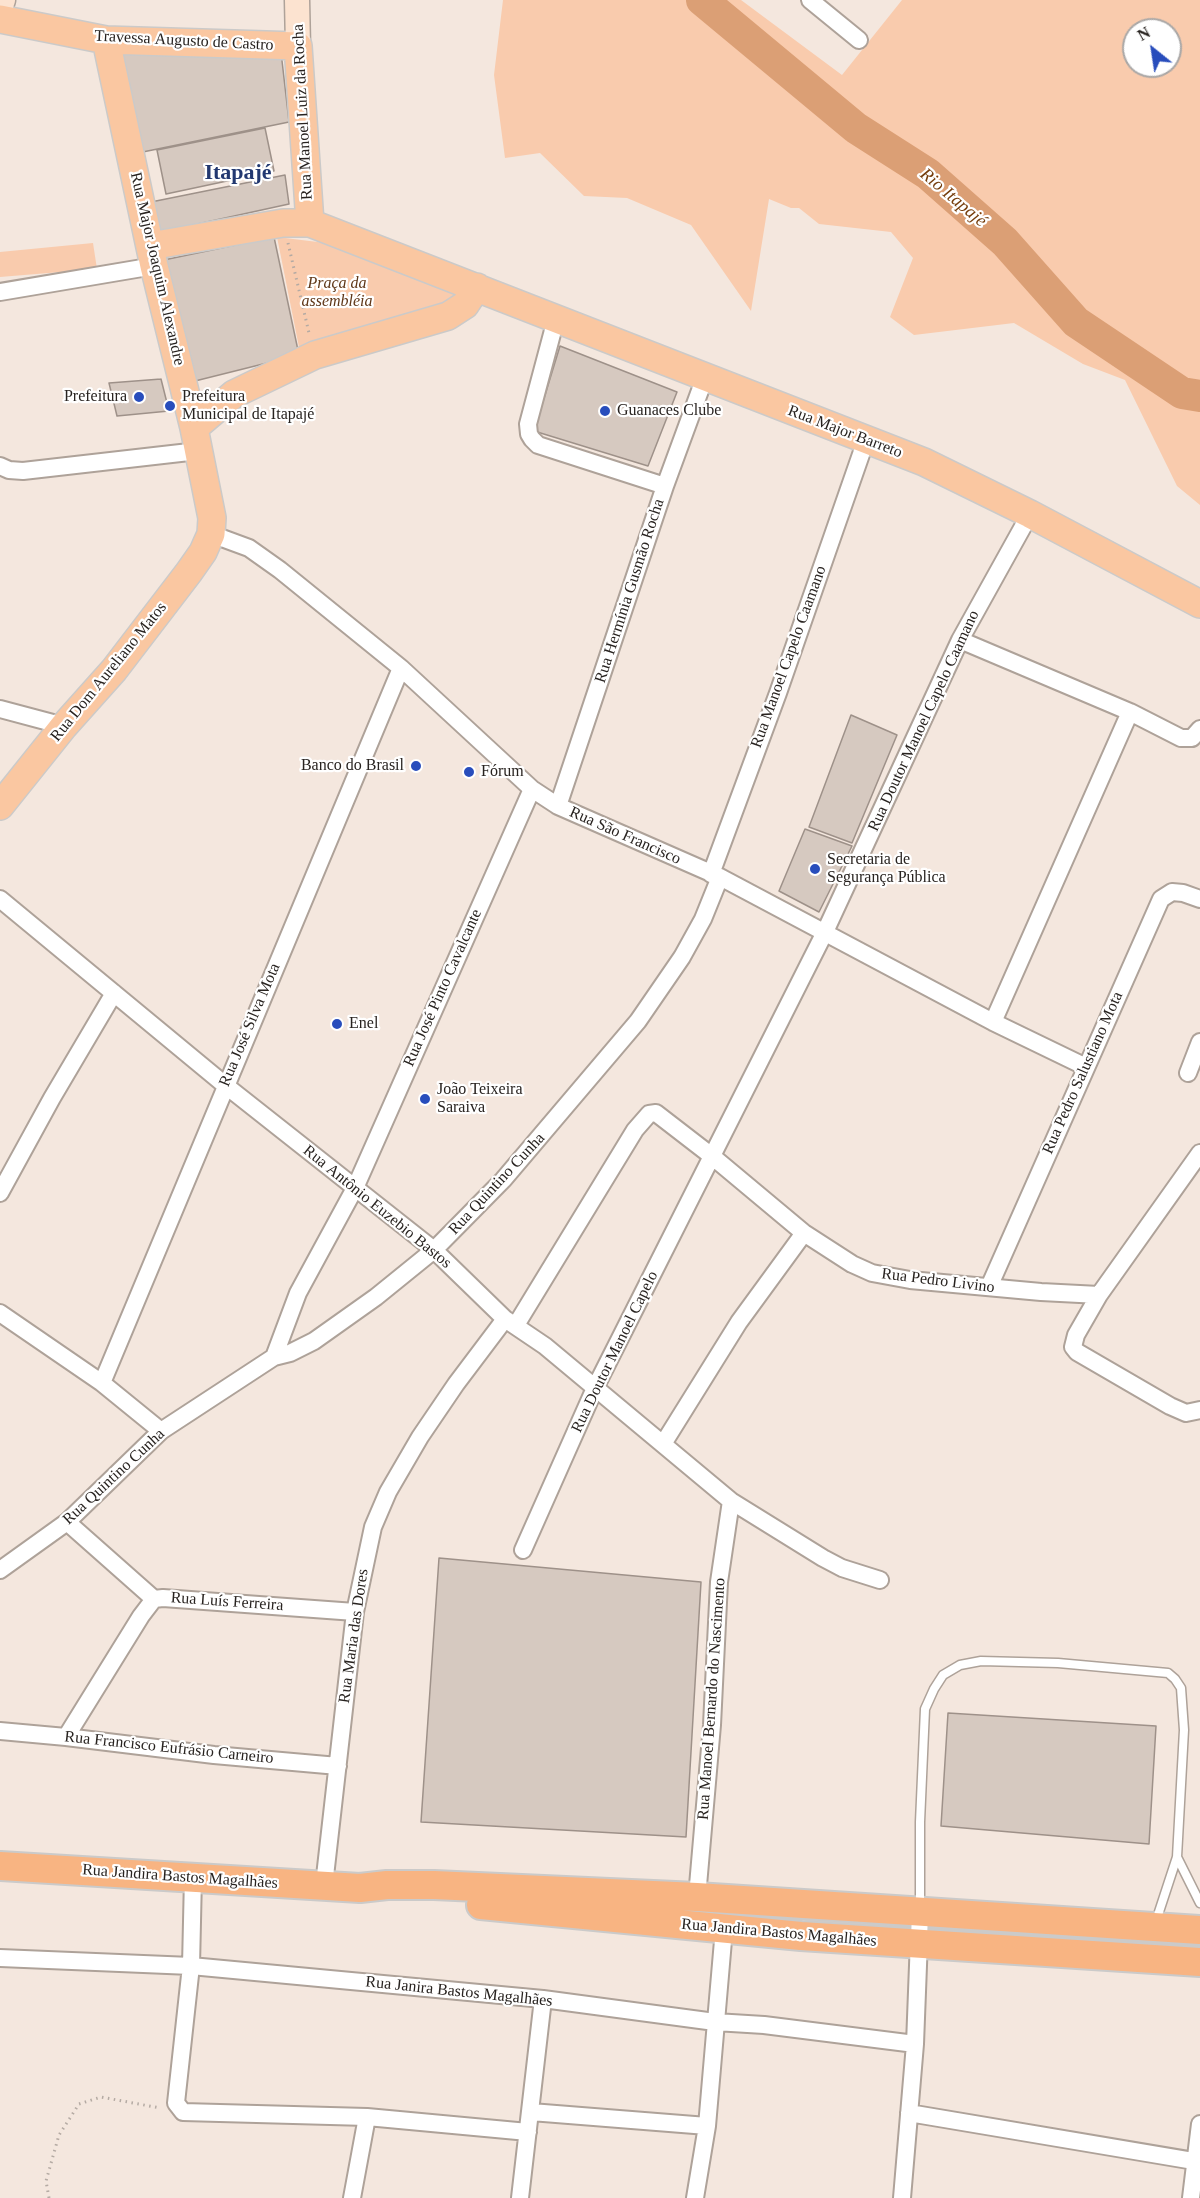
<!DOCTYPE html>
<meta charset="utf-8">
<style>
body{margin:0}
#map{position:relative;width:1200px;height:2198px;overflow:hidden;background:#f4e7de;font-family:"Times New Roman",serif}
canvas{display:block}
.north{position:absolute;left:1122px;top:18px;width:60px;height:60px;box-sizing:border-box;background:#fff;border:2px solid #a9a7a6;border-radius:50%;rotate:330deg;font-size:16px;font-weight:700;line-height:24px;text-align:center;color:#282320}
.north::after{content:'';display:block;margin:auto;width:21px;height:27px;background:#284dbc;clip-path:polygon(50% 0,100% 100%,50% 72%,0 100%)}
</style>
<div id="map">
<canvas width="1200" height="2198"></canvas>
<div class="north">N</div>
</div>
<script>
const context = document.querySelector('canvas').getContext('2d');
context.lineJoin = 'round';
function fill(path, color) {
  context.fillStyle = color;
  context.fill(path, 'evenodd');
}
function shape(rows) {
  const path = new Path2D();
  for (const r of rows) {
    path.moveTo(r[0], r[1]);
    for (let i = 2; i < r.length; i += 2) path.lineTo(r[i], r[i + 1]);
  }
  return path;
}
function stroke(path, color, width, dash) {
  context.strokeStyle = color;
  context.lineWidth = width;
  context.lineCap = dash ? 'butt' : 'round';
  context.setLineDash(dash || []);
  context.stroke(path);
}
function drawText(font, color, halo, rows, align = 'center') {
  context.font = font + ' "Times New Roman",serif';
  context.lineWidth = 4.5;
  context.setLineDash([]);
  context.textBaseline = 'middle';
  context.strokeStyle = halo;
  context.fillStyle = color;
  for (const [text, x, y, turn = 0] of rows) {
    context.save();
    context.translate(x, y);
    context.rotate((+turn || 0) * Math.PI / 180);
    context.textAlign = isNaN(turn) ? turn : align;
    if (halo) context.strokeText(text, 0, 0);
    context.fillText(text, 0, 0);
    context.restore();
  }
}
const green = shape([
 [503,0,741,0,842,75,902,0,1200,0,1200,505,1177,486,1125,380,1083,364,1014,323,914,335,890,317,913,258,891,232,819,224,799,208,791,208,769,199,751,311,691,225,627,198,584,196,540,153,505,158,494,75],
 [1134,30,1170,30,1170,66,1134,66],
 [277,237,342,245,464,291,460,306,300,352],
 [93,243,97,269,0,277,0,252]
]);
const river = shape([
 [702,0,856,128,928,174,1005,242,1076,322,1182,393,1200,396]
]);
const building = shape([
 [110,47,281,52,289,122,133,154,110,47],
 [265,128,274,171,166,194,157,150,265,128],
 [285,175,289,204,152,234,146,203,285,175],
 [274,237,299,355,187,383,159,261,274,237],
 [560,346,677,392,648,466,534,431,560,346],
 [161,379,169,411,117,416,109,383,161,379],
 [851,715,897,735,852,843,809,827,851,715],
 [805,829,852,846,819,912,779,891,805,829],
 [439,1558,701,1582,686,1837,421,1822,439,1558],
 [948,1713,1156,1726,1149,1844,941,1826,948,1713]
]);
const path = shape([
 [288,243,309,333],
 [49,2198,46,2181,59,2135,79,2104,101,2097,160,2108]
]);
const service = shape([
 [1177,1857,1200,1903],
 [920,1907,920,1822,925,1709,934,1689,943,1675,960,1665,981,1661,1058,1663,1168,1673,1175,1679,1181,1688,1184,1730,1177,1857,1156,1921]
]);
const minor = shape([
 [810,0,859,40],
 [0,292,154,266],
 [556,319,528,424,529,434,532,439,538,445,665,486],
 [0,466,9,470,23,471,198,451],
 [211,534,249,548,280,570,401,668,532,789,558,806,720,877,993,1022,1086,1067],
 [960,640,1130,712,1181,738,1192,738,1200,729],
 [0,709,64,726],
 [558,806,665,486,705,377],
 [711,874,778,693,866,440],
 [0,899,225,1085,434,1250,505,1319,545,1346,731,1501,823,1558,842,1568,880,1580],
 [993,1022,1130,712],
 [1188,1073,1200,1042],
 [1200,1153,1099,1295,1076,1335,1073,1347,1077,1352,1170,1406,1186,1413,1200,1410],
 [0,1193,52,1098,114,993],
 [989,1287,1161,899,1172,892,1183,893,1200,899],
 [0,1313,102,1383,161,1431],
 [516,1325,635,1130,649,1114,656,1113,713,1157,804,1233,852,1264,872,1273,910,1280,1041,1292,1099,1295],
 [274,1357,298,1293,355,1188,532,789],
 [102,1383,401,668],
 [663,1444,739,1322,804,1233],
 [67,1522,154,1599],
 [523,1550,595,1388,824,934,960,640,1030,514],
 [0,1570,67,1522,161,1431,274,1357,290,1353,314,1341,376,1297,434,1250,503,1180,638,1021,682,957,703,919,720,877],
 [0,1731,66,1737,214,1755,338,1766],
 [66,1737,141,1616,154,1599,163,1598,355,1612],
 [193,1877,191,1966,176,2103,183,2112,367,2117,528,2132],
 [324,1885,355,1612,373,1527,388,1492,420,1437,456,1384,505,1319],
 [697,1897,712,1725,719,1582,731,1501],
 [0,1958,191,1966,543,1999,715,2022,764,2025,915,2044],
 [531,2112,707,2126],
 [909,2113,1200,2162],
 [352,2198,367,2117],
 [520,2198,543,1999],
 [695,2198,707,2126,724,1929],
 [902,2198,915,2044,920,1913],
 [1191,2198,1200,2124]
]);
const secondary = shape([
 [297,0,298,46],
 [0,9,3,0]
]);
const primary = shape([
 [0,19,106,40,298,46,310,223],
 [150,246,283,223,310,223,924,462,1030,514,1200,604],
 [194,428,234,394,315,355,448,316,465,305,477,287],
 [0,806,64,726,114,670,189,572,203,552,211,534,212,518,194,428,154,266,106,40]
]);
const trunk = shape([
 [0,1866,360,1888,387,1885,434,1885,697,1897,1200,1930],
 [481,1905,801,1936,1200,1962]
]);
const markers = [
 [139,397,6,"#284dbc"],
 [170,406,6,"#284dbc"],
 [605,411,6,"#284dbc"],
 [416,766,6,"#284dbc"],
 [469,772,6,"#284dbc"],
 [815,869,6,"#284dbc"],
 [337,1024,6,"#284dbc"],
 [425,1099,6,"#284dbc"]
];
const streetNames = [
 ["Travessa Augusto de Castro",184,41,3],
 ["Rua Manoel Luiz da Rocha",303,112,-93],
 ["Rua Major Joaquim Alexandre",157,269,77],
 ["Rua Major Barreto",845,432,21],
 ["Rua Hermínia Gusmão Rocha",630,591,-72],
 ["Rua Manoel Capelo Caamano",789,657,-70],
 ["Rua Dom Aureliano Matos",109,672,-51],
 ["Rua Doutor Manoel Capelo Caamano",924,721,-65],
 ["Rua São Francisco",625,836,24],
 ["Rua José Pinto Cavalcante",443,988,-66],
 ["Rua José Silva Mota",250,1025,-67],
 ["Rua Pedro Salustiano Mota",1083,1073,-66],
 ["Rua Quintino Cunha",497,1184,-47],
 ["Rua Antônio Euzebio Bastos",377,1207,39],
 ["Rua Pedro Livino",938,1281,7],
 ["Rua Doutor Manoel Capelo",615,1352,-64],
 ["Rua Quintino Cunha",114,1477,-43],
 ["Rua Luís Ferreira",227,1602,4],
 ["Rua Maria das Dores",354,1636,-82],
 ["Rua Manoel Bernardo do Nascimento",712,1699,-86],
 ["Rua Francisco Eufrásio Carneiro",169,1748,6],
 ["Rua Jandira Bastos Magalhães",180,1877,4],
 ["Rua Jandira Bastos Magalhães",779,1933,5],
 ["Rua Janira Bastos Magalhães",459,1992,6]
];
const parkNames = [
 ["Praça da",337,284],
 ["assembléia",337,302]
];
const poiNames = [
 ["Prefeitura",127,397,"right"],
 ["Prefeitura",182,397],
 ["Municipal de Itapajé",182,415],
 ["Guanaces Clube",617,411],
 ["Banco do Brasil",404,766,"right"],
 ["Fórum",481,772],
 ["Secretaria de",827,860],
 ["Segurança Pública",827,878],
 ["Enel",349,1024],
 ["João Teixeira",437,1090],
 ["Saraiva",437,1108]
];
const waterNames = [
 ["Rio Itapajé",953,198,40]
];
const districtNames = [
 ["Itapajé",238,173]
];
fill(green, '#f9cbad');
stroke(river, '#db9f75', 32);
fill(building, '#d6c9c0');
stroke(building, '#9e9189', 1.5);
stroke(service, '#aea299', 11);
stroke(minor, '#aea299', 20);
stroke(secondary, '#aea299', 27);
stroke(primary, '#cbcac9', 30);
stroke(trunk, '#cbcac9', 32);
stroke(path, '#b4aaa3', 3, [1.5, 4.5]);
stroke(service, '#fff', 8);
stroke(minor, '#fff', 16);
stroke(secondary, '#fce3d0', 24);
stroke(primary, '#fac7a1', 27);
stroke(trunk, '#f8b482', 28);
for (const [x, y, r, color] of markers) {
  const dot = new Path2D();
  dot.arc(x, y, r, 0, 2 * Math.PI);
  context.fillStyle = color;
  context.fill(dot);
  stroke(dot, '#fff', 2);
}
drawText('16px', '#282320', '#fff', streetNames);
drawText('italic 16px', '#603819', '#fff', parkNames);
drawText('16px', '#282320', '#fff', poiNames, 'left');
drawText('italic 18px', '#763e0d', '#fff', waterNames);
drawText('bold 22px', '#223870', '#fff', districtNames);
</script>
